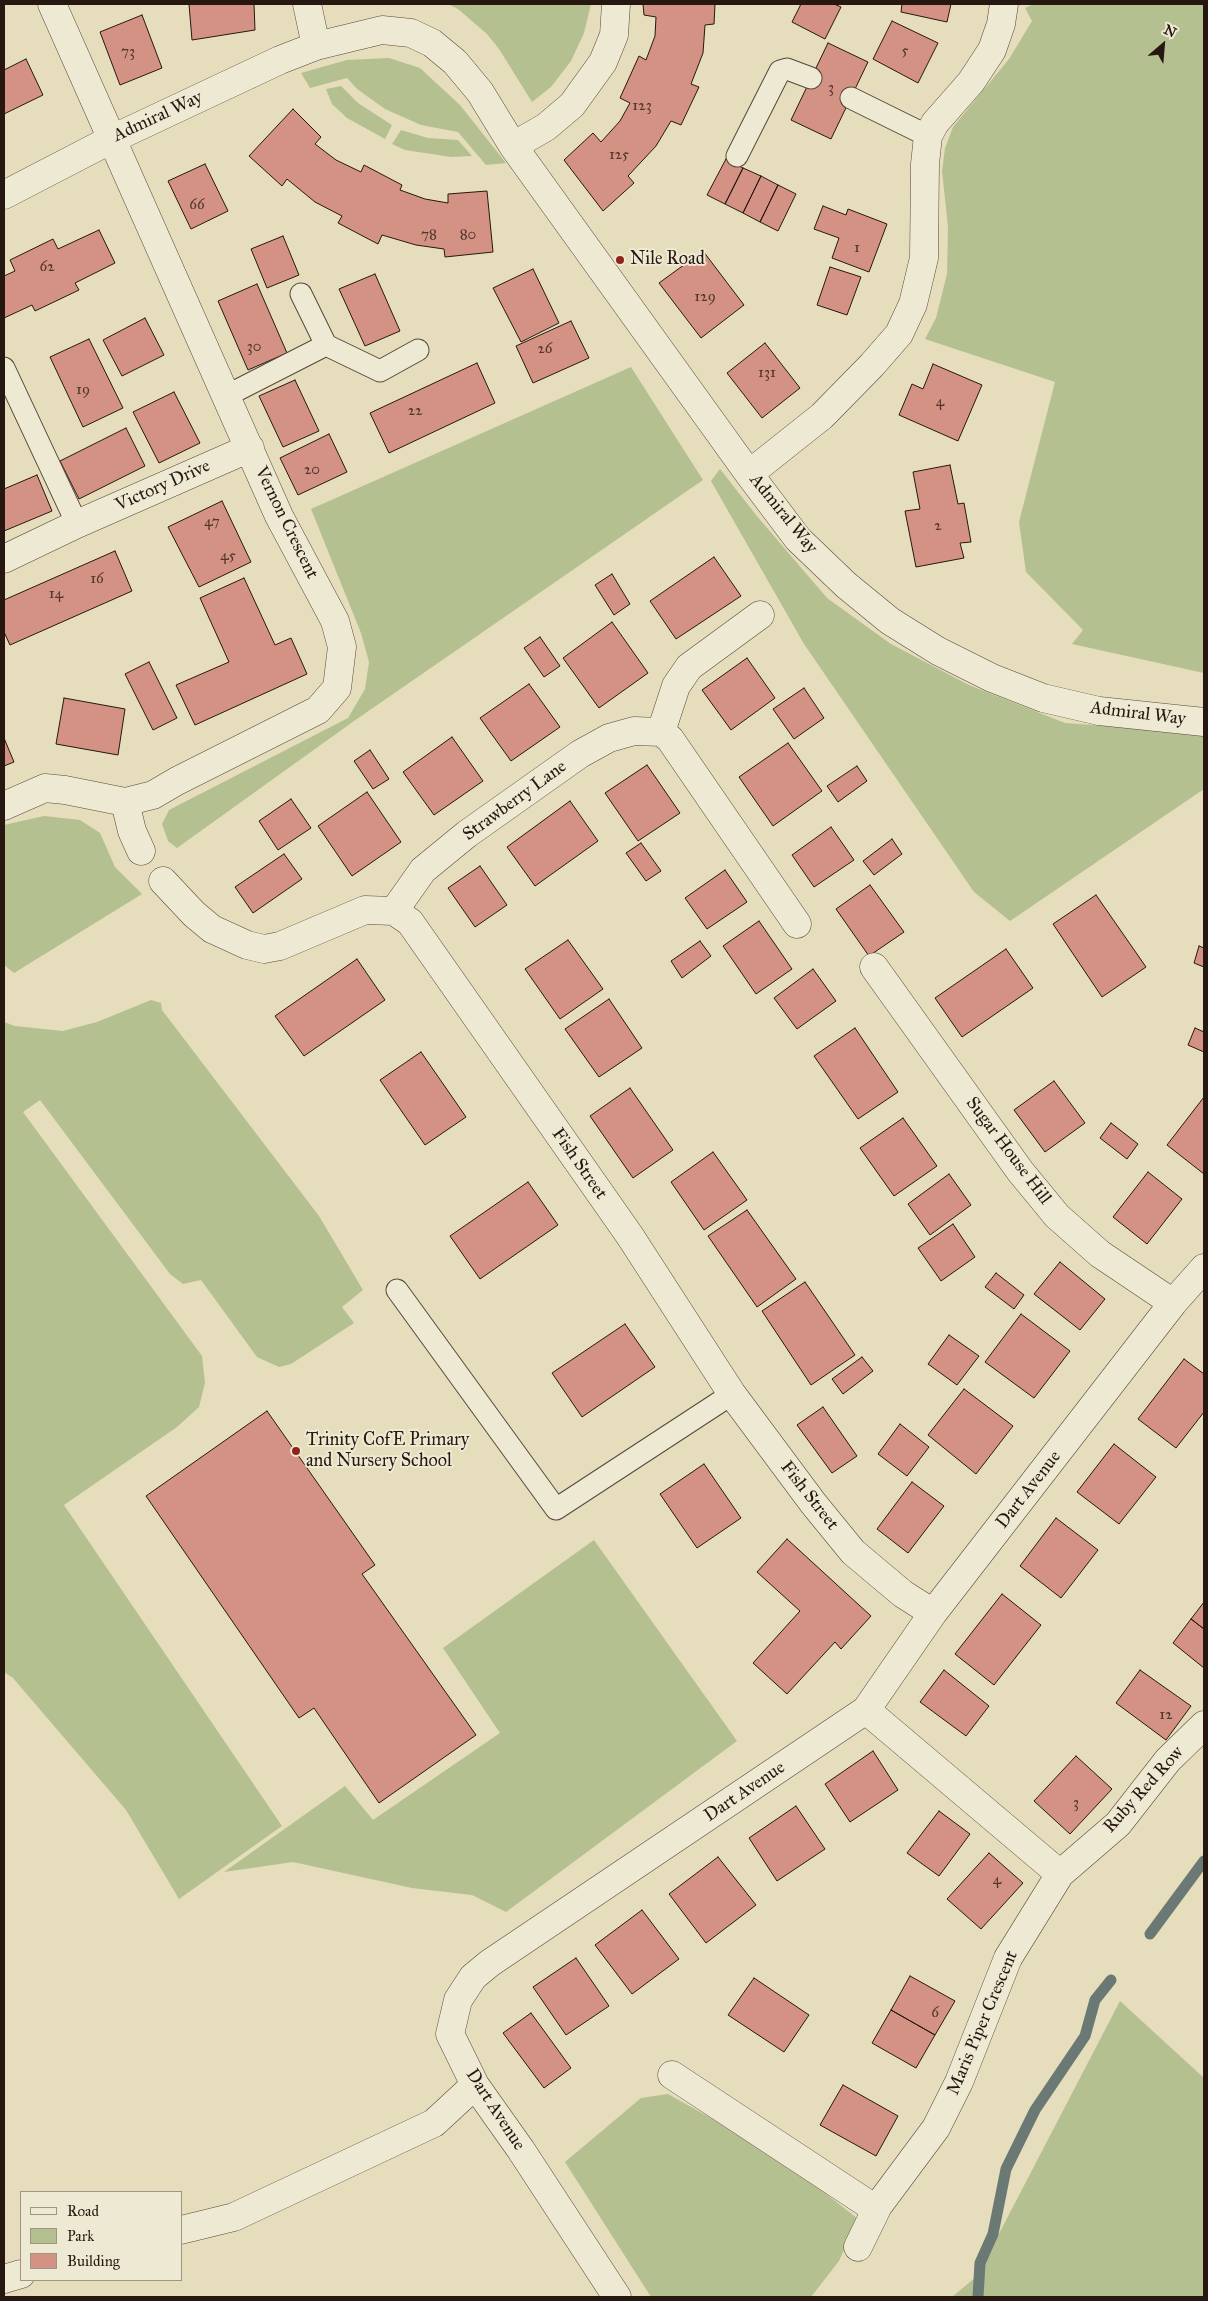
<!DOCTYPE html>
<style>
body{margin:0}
#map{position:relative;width:1208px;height:2301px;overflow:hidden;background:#e5ddbb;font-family:"IM FELL Great Primer",serif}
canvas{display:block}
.frame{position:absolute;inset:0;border:5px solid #261710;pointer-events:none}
.legend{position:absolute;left:20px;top:2191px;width:162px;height:90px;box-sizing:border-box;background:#eee9d3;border:1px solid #9e9585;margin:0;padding:6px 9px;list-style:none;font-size:15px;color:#261710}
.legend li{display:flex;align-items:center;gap:10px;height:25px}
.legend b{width:25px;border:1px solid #9e9585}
.north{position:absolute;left:1138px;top:20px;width:50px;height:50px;-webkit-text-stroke:4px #eee9d3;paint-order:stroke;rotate:27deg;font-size:14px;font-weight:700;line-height:20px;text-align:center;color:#261710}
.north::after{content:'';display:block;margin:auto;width:18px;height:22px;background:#261710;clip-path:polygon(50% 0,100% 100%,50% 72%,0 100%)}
</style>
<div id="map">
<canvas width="1208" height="2301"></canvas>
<div class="frame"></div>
<ul class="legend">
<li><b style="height:6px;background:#eee9d3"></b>Road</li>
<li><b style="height:14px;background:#b5c090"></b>Park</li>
<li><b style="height:14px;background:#d39283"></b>Building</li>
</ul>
<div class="north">N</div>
</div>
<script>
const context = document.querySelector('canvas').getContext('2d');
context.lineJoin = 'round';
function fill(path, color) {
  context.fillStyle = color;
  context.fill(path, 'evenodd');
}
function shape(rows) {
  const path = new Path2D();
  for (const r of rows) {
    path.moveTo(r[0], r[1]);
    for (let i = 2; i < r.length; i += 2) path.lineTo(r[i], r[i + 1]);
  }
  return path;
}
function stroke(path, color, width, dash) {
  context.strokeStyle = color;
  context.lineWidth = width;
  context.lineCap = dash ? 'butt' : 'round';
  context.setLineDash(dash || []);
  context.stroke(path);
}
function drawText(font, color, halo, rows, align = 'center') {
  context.font = font + ' "IM FELL Great Primer",serif';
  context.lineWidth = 4;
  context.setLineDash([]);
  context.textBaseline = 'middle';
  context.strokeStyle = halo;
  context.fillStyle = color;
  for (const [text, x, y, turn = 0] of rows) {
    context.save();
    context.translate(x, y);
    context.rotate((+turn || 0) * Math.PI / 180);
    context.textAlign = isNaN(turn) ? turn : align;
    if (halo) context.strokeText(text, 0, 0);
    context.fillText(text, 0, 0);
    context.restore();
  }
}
const green = shape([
 [448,4,591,4,584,33,571,61,551,87,532,102,499,49,487,34,458,9],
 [1034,4,1204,4,1204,673,1072,644,1083,630,1026,572,1019,522,1055,382,925,339,936,318,947,274,948,227,942,171,945,148,953,127,1009,59,1032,21,1025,8],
 [389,58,420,68,460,105,506,163,486,165,458,132,421,125,385,109,357,89,347,78,310,88,301,73,347,60],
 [341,86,358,103,392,125,385,139,347,118,332,104,326,89],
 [401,130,428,138,458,140,472,156,451,157,405,150,392,144],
 [631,367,703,480,354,721,177,848,168,841,162,824,169,810,348,718,365,689,369,662,361,633,311,509],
 [720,469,756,515,827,598,891,644,969,685,1065,723,1204,733,1204,789,1010,921,974,892,804,644,711,481],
 [44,816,80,820,100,833,115,867,142,894,14,973,4,965,4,825],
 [151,1000,161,1003,162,1010,319,1216,363,1290,342,1307,354,1323,291,1364,279,1367,257,1357,201,1280,183,1284,170,1274,40,1100,23,1112,202,1356,205,1383,199,1407,177,1427,64,1505,282,1826,179,1899,126,1810,13,1678,4,1672,4,1022,15,1026,63,1031,97,1022],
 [594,1540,737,1741,506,1912,472,1895,412,1888,293,1862,224,1872,345,1786,373,1820,500,1733,443,1648],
 [1120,2001,1204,2078,1204,2297,952,2297,977,2276],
 [668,2094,718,2122,801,2174,858,2219,839,2261,811,2297,651,2297,565,2162,641,2098]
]);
const stream = shape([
 [1150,1934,1204,1861],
 [978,2297,980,2263,993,2234,1006,2169,1035,2110,1085,2036,1095,2000,1111,1980]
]);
const building = shape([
 [189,4,254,4,255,30,192,40,189,4],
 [643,4,715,4,714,24,705,25,703,53,691,84,699,87,681,125,671,121,656,146,628,176,634,183,603,211,564,160,593,133,601,142,620,121,630,103,620,98,639,56,646,60,655,36,656,17,644,15,643,4],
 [801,4,834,4,841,7,825,39,792,22,801,4],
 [902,4,951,4,947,22,901,12,902,4],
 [142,15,162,68,120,85,100,32,142,15],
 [892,21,938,43,918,83,873,59,892,21],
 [828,43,868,62,831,139,791,120,828,43],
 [26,59,43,95,4,114,4,70,26,59],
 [293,109,321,137,315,144,336,160,361,172,364,165,402,185,400,190,425,199,448,203,448,194,487,191,493,252,445,257,444,249,416,245,382,235,378,244,338,223,342,216,315,202,287,179,282,186,249,156,293,109],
 [726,159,743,168,725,204,707,195,726,159],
 [205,164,228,211,191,229,168,181,205,164],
 [743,168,761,176,743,213,725,204,743,168],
 [761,176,778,185,760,222,743,213,761,176],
 [778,185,796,194,778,231,760,222,778,185],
 [823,206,846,215,848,209,887,224,869,272,832,258,839,238,814,229,823,206],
 [99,230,115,263,75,283,79,290,35,311,32,305,4,318,4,276,15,271,10,260,53,239,58,249,99,230],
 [283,236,299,275,267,288,251,249,283,236],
 [703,251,744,305,701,338,659,283,703,251],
 [830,267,861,277,847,315,817,305,830,267],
 [533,269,559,323,521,342,493,288,533,269],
 [375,274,400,331,365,346,339,289,375,274],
 [257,284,287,353,248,370,218,301,257,284],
 [145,318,164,355,122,376,103,340,145,318],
 [571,321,589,358,533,383,516,346,571,321],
 [89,339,123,408,83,427,50,357,89,339],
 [765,343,800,388,762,418,727,373,765,343],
 [477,363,495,403,389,453,370,413,477,363],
 [933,364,982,385,958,441,899,415,912,384,923,389,933,364],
 [295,380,319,431,283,447,259,396,295,380],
 [174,392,200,443,159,463,133,412,174,392],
 [126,428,145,466,79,499,60,461,126,428],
 [329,434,347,472,298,495,280,458,329,434],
 [950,465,958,504,964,503,971,542,960,543,964,558,916,567,905,511,920,509,913,472,950,465],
 [37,475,52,511,4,531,4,489,37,475],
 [222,501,251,562,199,587,168,527,222,501],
 [115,551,132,591,10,645,4,632,4,600,115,551],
 [714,557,741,596,676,639,650,601,714,557],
 [612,574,630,604,614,615,595,585,612,574],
 [244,578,275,645,291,638,307,674,195,725,176,685,229,662,200,598,244,578],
 [612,622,648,673,599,708,563,658,612,622],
 [540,637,560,666,544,677,524,648,540,637],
 [747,658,775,698,731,730,702,690,747,658],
 [149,662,177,718,153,730,125,674,149,662],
 [529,684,560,727,511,761,480,718,529,684],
 [804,688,824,718,794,739,773,709,804,688],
 [64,698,125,709,118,755,56,744,64,698],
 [452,737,483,781,434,815,403,772,452,737],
 [4,738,14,762,4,766,4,738],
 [788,743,822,791,773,826,739,777,788,743],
 [370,750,389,779,373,789,354,761,370,750],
 [647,765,680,813,638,841,605,793,647,765],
 [857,766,867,781,838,802,827,786,857,766],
 [367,792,401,842,352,876,318,826,367,792],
 [291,799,311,828,278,850,259,821,291,799],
 [570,801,598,841,535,886,507,847,570,801],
 [831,827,854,860,814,887,792,855,831,827],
 [892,839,902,854,874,875,863,861,892,839],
 [641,843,661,871,646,881,626,853,641,843],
 [284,854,302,879,253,913,235,887,284,854],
 [480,866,507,905,475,927,448,888,480,866],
 [725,870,747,902,707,929,685,898,725,870],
 [870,885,904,932,869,956,836,909,870,885],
 [1096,895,1146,967,1102,997,1053,924,1096,895],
 [759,921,792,969,756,994,723,946,759,921],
 [568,940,603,989,560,1019,525,969,568,940],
 [700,941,711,956,682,978,671,961,700,941],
 [1199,946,1204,948,1204,967,1194,963,1199,946],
 [1006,949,1033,988,962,1037,935,998,1006,949],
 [357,959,385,1000,304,1056,275,1016,357,959],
 [813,969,836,1001,797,1029,774,998,813,969],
 [609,999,642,1048,599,1077,565,1029,609,999],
 [855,1028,898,1092,858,1119,814,1056,855,1028],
 [1195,1028,1204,1032,1204,1052,1188,1045,1195,1028],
 [421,1052,466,1117,425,1145,380,1080,421,1052],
 [1054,1081,1085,1123,1045,1152,1014,1110,1054,1081],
 [630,1088,673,1150,633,1178,590,1116,630,1088],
 [1204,1097,1204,1174,1167,1145,1204,1097],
 [903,1118,937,1166,894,1196,860,1148,903,1118],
 [1111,1123,1138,1144,1127,1159,1100,1138,1111,1123],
 [713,1152,747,1200,704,1230,671,1182,713,1152],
 [1148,1172,1182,1199,1147,1244,1113,1217,1148,1172],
 [949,1174,971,1205,930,1235,908,1204,949,1174],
 [528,1182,558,1225,480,1279,450,1236,528,1182],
 [747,1210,796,1279,757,1307,708,1236,747,1210],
 [953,1224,975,1257,941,1281,918,1248,953,1224],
 [1060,1262,1105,1299,1080,1330,1034,1294,1060,1262],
 [996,1273,1024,1295,1014,1309,985,1287,996,1273],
 [805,1282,855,1355,811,1385,762,1311,805,1282],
 [1021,1314,1070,1351,1034,1398,985,1362,1021,1314],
 [625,1324,655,1367,582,1417,552,1373,625,1324],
 [949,1335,979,1356,957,1385,928,1364,949,1335],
 [862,1357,873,1371,843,1394,832,1379,862,1357],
 [1184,1359,1204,1374,1204,1412,1176,1448,1138,1419,1184,1359],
 [964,1389,1013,1426,976,1474,928,1435,964,1389],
 [823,1407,857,1456,832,1473,797,1425,823,1407],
 [267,1411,375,1565,362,1574,476,1735,379,1803,314,1708,299,1718,146,1496,267,1411],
 [900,1424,929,1447,907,1476,878,1454,900,1424],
 [1114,1444,1156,1477,1119,1524,1077,1492,1114,1444],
 [704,1464,741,1518,697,1548,660,1494,704,1464],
 [912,1482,944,1506,908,1553,877,1529,912,1482],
 [1056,1518,1098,1550,1061,1598,1020,1566,1056,1518],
 [787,1539,871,1616,841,1649,835,1642,787,1694,753,1663,800,1611,757,1572,787,1539],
 [1002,1594,1041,1625,994,1685,955,1654,1002,1594],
 [1204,1602,1204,1629,1191,1619,1204,1602],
 [1191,1619,1204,1629,1204,1668,1173,1643,1191,1619],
 [944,1670,989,1706,966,1736,920,1702,944,1670],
 [1140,1670,1191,1706,1166,1740,1116,1703,1140,1670],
 [873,1751,898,1790,850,1822,825,1784,873,1751],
 [1076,1756,1112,1789,1070,1834,1034,1801,1076,1756],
 [796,1806,825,1849,777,1881,749,1838,796,1806],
 [939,1811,970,1834,939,1876,907,1853,939,1811],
 [989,1853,1023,1883,981,1929,947,1899,989,1853],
 [718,1857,756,1905,706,1943,669,1894,718,1857],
 [642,1910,679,1959,632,1994,595,1945,642,1910],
 [576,1958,609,2006,566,2035,533,1987,576,1958],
 [910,1976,955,2001,935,2035,891,2010,910,1976],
 [754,1978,809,2015,784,2052,728,2015,754,1978],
 [891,2010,935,2035,916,2068,872,2043,891,2010],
 [531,2013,571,2068,544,2088,503,2033,531,2013],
 [843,2085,898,2116,876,2156,820,2125,843,2085]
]);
const service = shape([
 [851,98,928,136],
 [737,156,780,71,787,69,811,78],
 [301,294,326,345],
 [4,368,77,524],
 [226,396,326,345,380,371,418,350],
 [397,1290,556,1509,732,1394]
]);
const minor = shape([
 [52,4,279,516,335,621,342,647,337,688,318,710,177,781,153,795,125,802],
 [307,4,316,46],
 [513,146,546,127,572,105,603,62,614,35,616,4],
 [4,195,112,139,280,60,316,46,382,30,411,33,432,43,455,62,480,92,513,146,749,474,798,539,846,585,890,621,938,651,992,678,1043,698,1099,711,1204,722],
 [749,474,822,416,872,365,899,334,913,304,924,258,925,164,928,136,935,123,971,82,992,50,1001,24,1004,4],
 [4,559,77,524,250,448],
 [661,732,676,686,689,667,760,615],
 [4,806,45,788,65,790,125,802,132,831,141,851],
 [163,881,194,914,212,929,247,945,264,949,280,946,365,910,394,911,410,922,630,1236,732,1394,813,1503,853,1552,903,1594,933,1613],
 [394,911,423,870,467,834,580,754,609,738,634,731,661,732,670,739,797,924],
 [874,967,1020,1171,1057,1216,1100,1254,1173,1303],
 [1060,1874,1118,1824,1168,1760,1204,1725],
 [672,2075,868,2204,878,2206,936,2128,959,2082,1008,1958,1060,1874,866,1710],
 [181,2230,234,2217,434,2123,475,2085],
 [858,2247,878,2206],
 [4,2279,21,2274],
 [617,2297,521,2150,475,2085,450,2034,458,2000,473,1977,490,1963,866,1710,933,1613,1173,1303,1204,1268]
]);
const markers = [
 [620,260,5,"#8f2418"],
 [296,1451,5,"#8f2418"]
];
const numberNames = [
 ["5",905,51],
 ["73",128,52],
 ["3",831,88],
 ["123",642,106],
 ["125",619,155],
 ["66",197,205],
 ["78",429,235],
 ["80",468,235],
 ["1",857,248],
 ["62",47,267],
 ["129",705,297],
 ["30",254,347],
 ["26",545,349],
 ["131",767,373],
 ["19",83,390],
 ["4",940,402],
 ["22",415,411],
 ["20",312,470],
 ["47",212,522],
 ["2",938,526],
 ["45",228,556],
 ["16",97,579],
 ["14",56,594],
 ["12",1166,1715],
 ["3",1076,1803],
 ["4",997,1880],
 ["6",935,2013]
];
const streetNames = [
 ["Admiral Way",158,117,-25],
 ["Victory Drive",163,486,-24],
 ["Admiral Way",783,514,51],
 ["Vernon Crescent",286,523,64],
 ["Admiral Way",1138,714,7],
 ["Strawberry Lane",515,801,-36],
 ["Sugar House Hill",1008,1151,53],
 ["Fish Street",579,1164,55],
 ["Dart Avenue",1029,1490,-52],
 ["Fish Street",809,1496,52],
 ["Ruby Red Row",1144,1790,-48],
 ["Dart Avenue",745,1792,-34],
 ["Maris Piper Crescent",983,2023,-67],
 ["Dart Avenue",495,2110,57]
];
const poiNames = [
 ["Nile Road",630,260],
 ["Trinity CofE Primary",306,1441],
 ["and Nursery School",306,1462]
];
fill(green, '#b5c090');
stroke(stream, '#6a7974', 11);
fill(building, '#d39283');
stroke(building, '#261710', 1);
stroke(service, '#56483b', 23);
stroke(minor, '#56483b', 29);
stroke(service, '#eee9d3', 21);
stroke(minor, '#eee9d3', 28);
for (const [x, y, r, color] of markers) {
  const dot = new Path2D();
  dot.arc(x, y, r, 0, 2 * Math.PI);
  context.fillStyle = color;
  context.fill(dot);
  stroke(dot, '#eee9d3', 2);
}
drawText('15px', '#51362d', null, numberNames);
drawText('18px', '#261710', '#eee9d3', streetNames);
drawText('18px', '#261710', '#eee9d3', poiNames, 'left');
</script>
